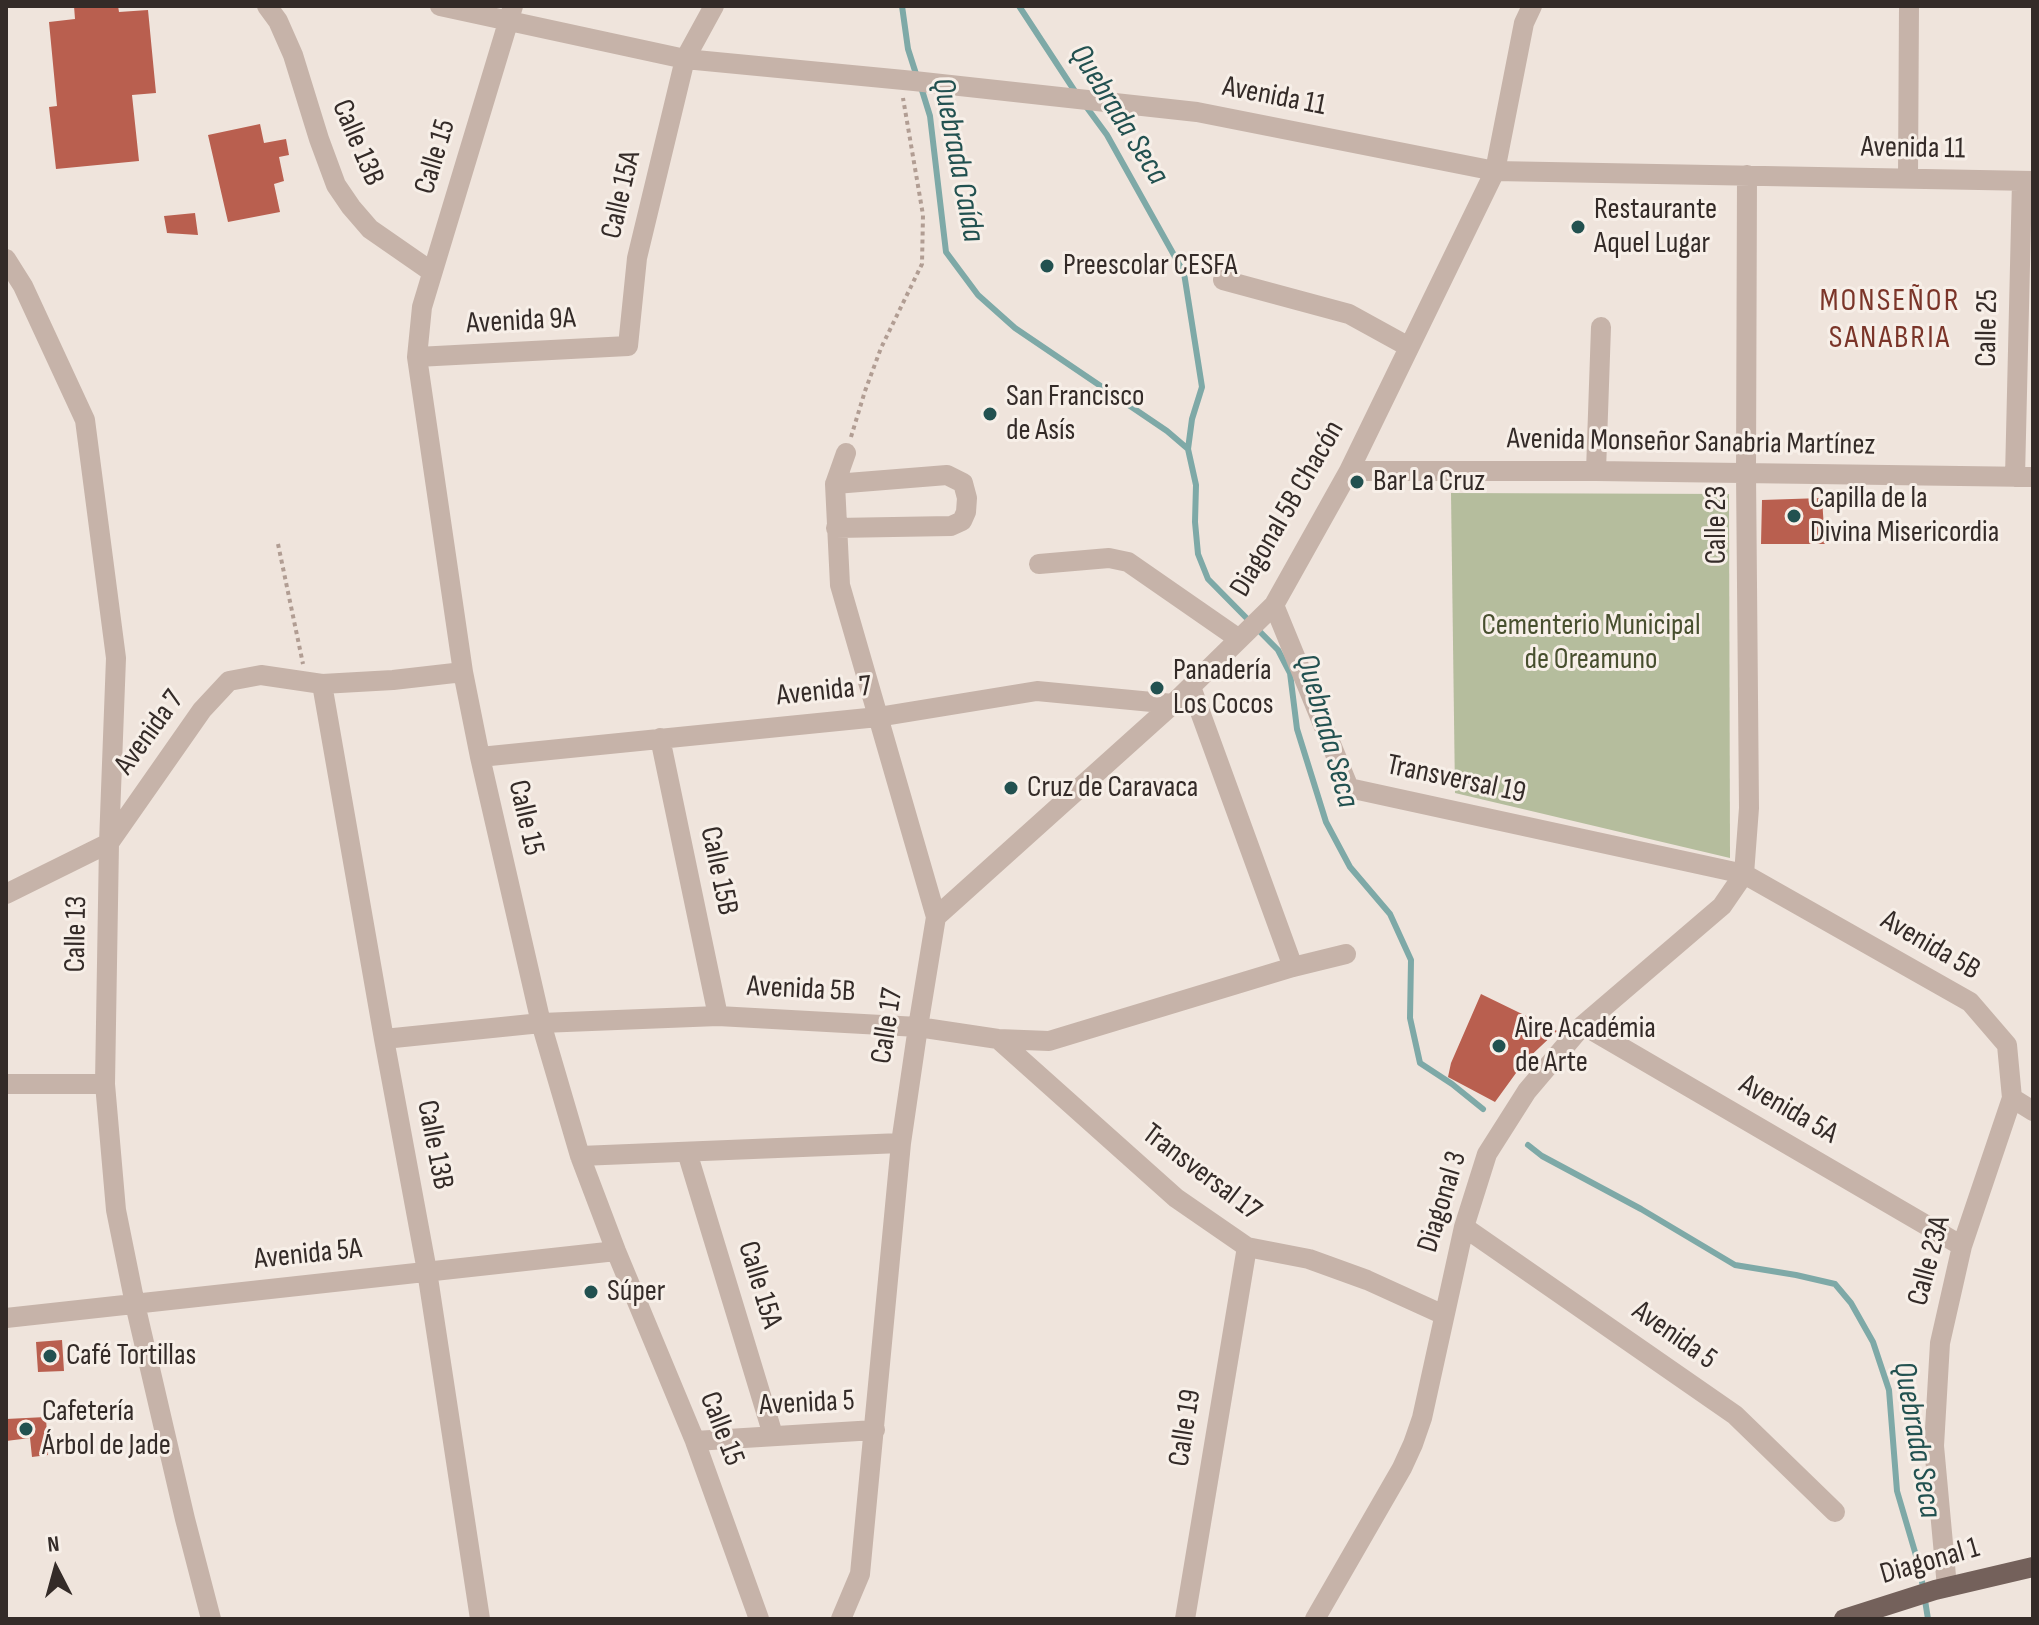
<!DOCTYPE html>
<meta charset="utf-8">
<style>
body{margin:0}
#map{position:relative;width:2039px;height:1625px;overflow:hidden;background:#efe4dc;font-family:"Sofia Sans Condensed",sans-serif}
canvas{display:block}
.frame{position:absolute;inset:0;border:8px solid #342b28;pointer-events:none}
.north{position:absolute;left:16px;top:1529px;width:80px;height:80px;-webkit-text-stroke:6px #f7efe8;paint-order:stroke;rotate:354deg;font-size:22px;font-weight:700;line-height:32px;text-align:center;color:#342b28}
.north::after{content:'';display:block;margin:auto;width:28px;height:36px;background:#342b28;clip-path:polygon(50% 0,100% 100%,50% 72%,0 100%)}
</style>
<div id="map">
<canvas width="2039" height="1625"></canvas>
<div class="frame"></div>
<div class="north">N</div>
</div>
<script>
const context = document.querySelector('canvas').getContext('2d');
context.lineJoin = 'round';
function fill(path, color) {
  context.fillStyle = color;
  context.fill(path, 'evenodd');
}
function shape(rows) {
  const path = new Path2D();
  for (const r of rows) {
    path.moveTo(r[0], r[1]);
    for (let i = 2; i < r.length; i += 2) path.lineTo(r[i], r[i + 1]);
  }
  return path;
}
function stroke(path, color, width, dash) {
  context.strokeStyle = color;
  context.lineWidth = width;
  context.lineCap = dash ? 'butt' : 'round';
  context.setLineDash(dash || []);
  context.stroke(path);
}
function drawText(font, color, halo, rows, align = 'center') {
  context.font = font + ' "Sofia Sans Condensed",sans-serif';
  context.lineWidth = 6;
  context.setLineDash([]);
  context.textBaseline = 'middle';
  context.strokeStyle = halo;
  context.fillStyle = color;
  for (const [text, x, y, turn = 0] of rows) {
    context.save();
    context.translate(x, y);
    context.rotate((+turn || 0) * Math.PI / 180);
    context.textAlign = isNaN(turn) ? turn : align;
    if (halo) context.strokeText(text, 0, 0);
    context.fillText(text, 0, 0);
    context.restore();
  }
}
const green = shape([
 [1451,493,1729,494,1730,858,1455,793]
]);
const stream = shape([
 [902,6,908,49,917,77],
 [1019,6,1076,93],
 [921,87,930,116,946,252,978,295,1015,328,1167,431,1188,449],
 [1085,105,1107,135,1184,273,1202,387,1192,419,1188,449,1196,485,1195,522,1198,554,1208,579,1278,650,1290,673,1297,729,1326,822,1350,867,1390,914,1411,960,1410,1018,1420,1063,1452,1084,1483,1109],
 [1528,1145,1542,1156,1641,1209,1735,1265,1796,1275,1835,1284,1851,1303,1873,1342,1889,1390,1897,1491,1920,1569,1928,1619]
]);
const building = shape([
 [74,6,118,6,119,12,148,10,156,93,132,95,139,161,56,169,49,107,57,106,49,22,75,19],
 [260,124,264,143,286,139,289,155,279,157,284,181,274,184,280,212,228,222,208,135],
 [195,213,198,235,167,233,164,216],
 [1822,498,1825,544,1761,544,1762,500],
 [1481,994,1557,1031,1524,1062,1495,1102,1448,1077,1451,1063],
 [62,1340,64,1371,38,1372,36,1342],
 [46,1417,48,1455,32,1457,30,1438,6,1441,6,1419]
]);
const path = shape([
 [851,437,865,391,881,348,922,264,923,215,903,98],
 [278,544,303,664]
]);
const minor = shape([
 [267,6,278,21,293,55,319,139,336,185,351,207,370,229,432,272],
 [440,6,685,59,914,81,1197,112,1495,171,2033,181],
 [513,6,422,307,417,357,463,672,480,757,541,1023,580,1156,616,1251,695,1441,759,1619],
 [1908,178,1909,6],
 [6,259,23,286,85,420,116,658,109,843,105,1084,116,1210,135,1304,185,1519,211,1619],
 [1223,280,1349,314,1409,347],
 [417,357,628,346,637,258,685,59,714,6],
 [1349,471,1596,471,2033,477],
 [1596,471,1601,327],
 [2015,477,2022,181],
 [835,484,947,475,963,483,967,498,966,512,962,521,951,526,836,528],
 [1039,564,1109,558,1128,562,1239,639],
 [1274,605,1349,788,1744,874,1970,1002,2007,1045,2012,1098,2033,1111],
 [322,684,384,1039,427,1271,480,1619],
 [1191,687,1293,967],
 [660,738,718,1016],
 [480,757,878,717,1037,691,1173,704],
 [1744,874,1749,808,1746,473,1747,175],
 [6,894,109,843,202,710,229,681,261,675,322,684,393,680,463,672],
 [936,917,1173,704,1274,605,1349,471,1495,171,1524,23,1532,6],
 [1583,1025,1962,1246],
 [384,1039,541,1023,718,1016,918,1027,998,1039,1049,1041,1293,967,1346,954],
 [998,1039,1176,1198,1247,1247,1309,1259,1367,1280,1444,1315],
 [6,1084,105,1084],
 [687,1152,773,1435],
 [580,1156,901,1143],
 [1464,1227,1735,1415,1835,1512],
 [6,1318,616,1251],
 [695,1441,875,1430],
 [1947,1587,1934,1446,1940,1343,1962,1246,2012,1098],
 [841,1619,860,1574,901,1143,918,1027,936,917,840,585,835,484,846,453],
 [1185,1619,1247,1247],
 [1315,1619,1402,1468,1413,1444,1422,1418,1464,1227,1487,1154,1527,1091,1583,1025,1722,906,1744,874]
]);
const major = shape([
 [1844,1619,1935,1590,2033,1567]
]);
const markers = [
 [1578,227,8,"#225150"],
 [1047,266,8,"#225150"],
 [990,414,8,"#225150"],
 [1357,482,8,"#225150"],
 [1794,516,8,"#225150"],
 [1157,688,8,"#225150"],
 [1011,788,8,"#225150"],
 [1499,1046,8,"#225150"],
 [591,1292,8,"#225150"],
 [50,1356,8,"#225150"],
 [26,1429,8,"#225150"]
];
const streetNames = [
 ["Avenida 11",1274,97,11],
 ["Calle 13B",357,143,67],
 ["Avenida 11",1913,149,1],
 ["Calle 15",436,157,-73],
 ["Calle 15A",622,195,-77],
 ["Avenida 9A",521,322,-3],
 ["Calle 25",1988,328,-89],
 ["Avenida Monseñor Sanabria Martínez",1691,443,1],
 ["Diagonal 5B Chacón",1288,509,-60],
 ["Calle 23",1717,525,-90],
 ["Avenida 7",824,692,-6],
 ["Avenida 7",150,733,-54],
 ["Transversal 19",1456,780,12],
 ["Calle 15",525,818,77],
 ["Calle 15B",718,871,78],
 ["Calle 13",77,934,-89],
 ["Avenida 5B",1930,946,30],
 ["Avenida 5B",801,990,3],
 ["Calle 17",888,1026,-81],
 ["Avenida 5A",1788,1110,30],
 ["Calle 13B",434,1145,79],
 ["Transversal 17",1201,1173,37],
 ["Diagonal 3",1443,1202,-73],
 ["Avenida 5A",308,1255,-6],
 ["Calle 23A",1930,1261,-75],
 ["Calle 15A",759,1285,73],
 ["Avenida 5",1674,1336,35],
 ["Avenida 5",807,1404,-3],
 ["Calle 19",1186,1428,-81],
 ["Calle 15",721,1429,69],
 ["Diagonal 1",1930,1562,-16]
];
const poiNames = [
 ["Restaurante",1594,210],
 ["Aquel Lugar",1594,244],
 ["Preescolar CESFA",1063,266],
 ["San Francisco",1006,397],
 ["de Asís",1006,431],
 ["Bar La Cruz",1373,482],
 ["Capilla de la",1810,499],
 ["Divina Misericordia",1810,533],
 ["Panadería",1173,671],
 ["Los Cocos",1173,705],
 ["Cruz de Caravaca",1027,788],
 ["Aire Académia",1515,1029],
 ["de Arte",1515,1063],
 ["Súper",607,1292],
 ["Café Tortillas",66,1356],
 ["Cafetería",42,1412],
 ["Árbol de Jade",42,1446]
];
const parkNames = [
 ["Cementerio Municipal",1591,626],
 ["de Oreamuno",1591,660]
];
const waterNames = [
 ["Quebrada Seca",1118,115,58],
 ["Quebrada Caída",957,160,79],
 ["Quebrada Seca",1326,731,74],
 ["Quebrada Seca",1916,1440,80]
];
const neighbourhoodNames = [
 ["MONSEÑOR",1890,302],
 ["SANABRIA",1890,339]
];
fill(green, '#b5bd9d');
stroke(stream, '#7ea9a7', 6);
fill(building, '#b95f4f');
stroke(path, '#b19d93', 4, [4, 4]);
stroke(minor, '#c6b3a9', 20);
stroke(major, '#74615b', 20);
for (const [x, y, r, color] of markers) {
  const dot = new Path2D();
  dot.arc(x, y, r, 0, 2 * Math.PI);
  context.fillStyle = color;
  context.fill(dot);
  stroke(dot, '#f7efe8', 3);
}
drawText('30px', '#342b28', '#f7efe8', streetNames);
drawText('30px', '#342b28', '#f7efe8', poiNames, 'left');
drawText('30px', '#474f2e', '#f7efe8', parkNames);
drawText('italic 32px', '#225150', '#f7efe8', waterNames);
context.letterSpacing = '2px';
drawText('32px', '#7b3529', '#f7efe8', neighbourhoodNames);
context.letterSpacing = '0px';
</script>
